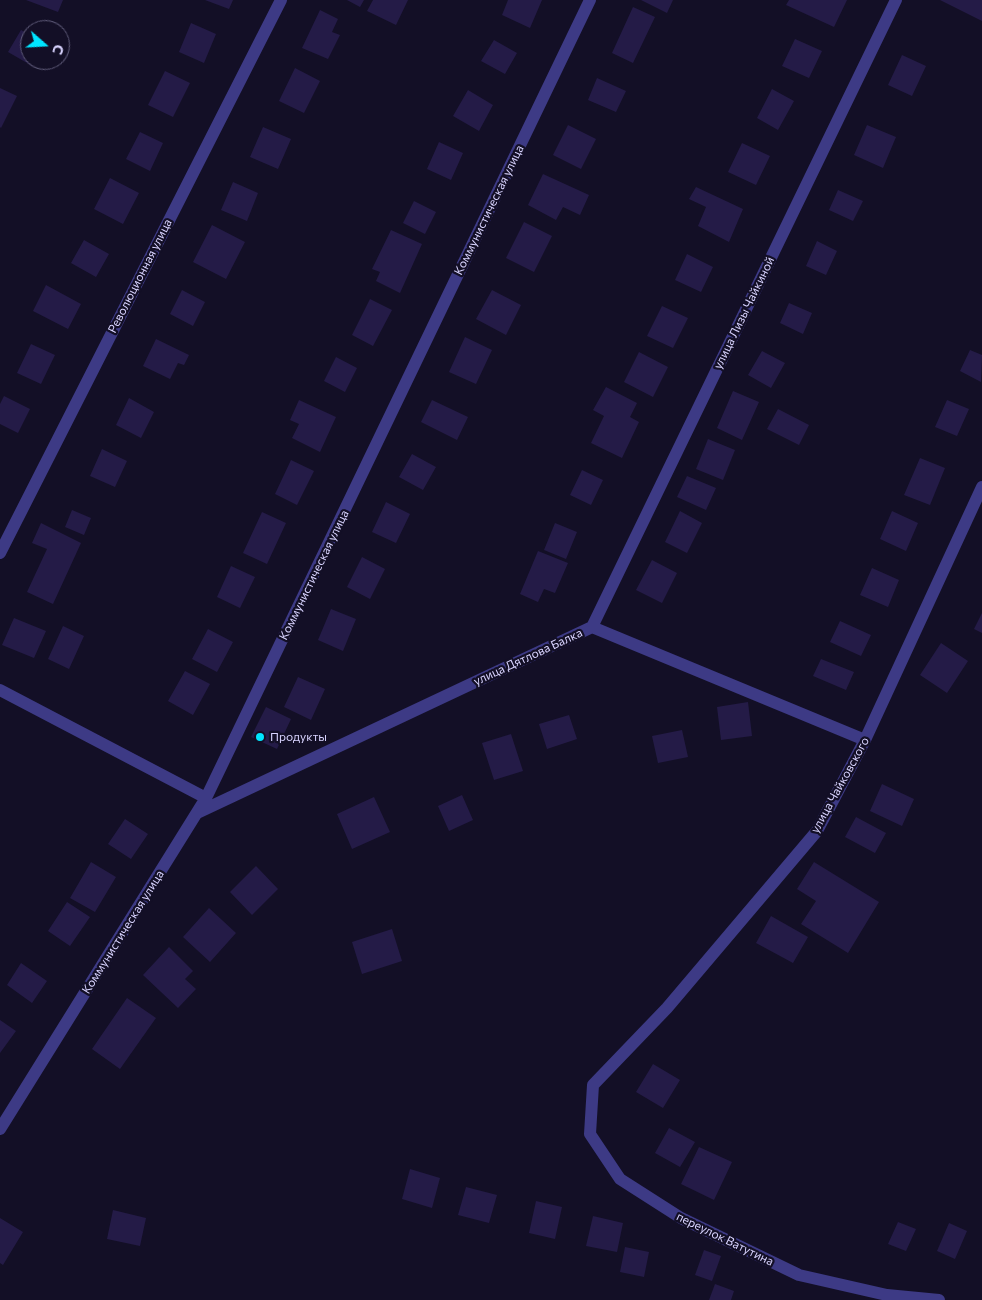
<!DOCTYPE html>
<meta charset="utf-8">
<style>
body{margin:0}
#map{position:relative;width:982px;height:1300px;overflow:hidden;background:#130f26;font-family:Commissioner,sans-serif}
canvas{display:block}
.north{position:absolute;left:20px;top:20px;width:50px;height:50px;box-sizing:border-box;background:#130f26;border:1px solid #625e7d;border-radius:50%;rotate:109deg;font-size:14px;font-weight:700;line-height:20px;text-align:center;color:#d9d4ff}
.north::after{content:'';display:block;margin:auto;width:18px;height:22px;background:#00e5ff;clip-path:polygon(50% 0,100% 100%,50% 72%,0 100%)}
</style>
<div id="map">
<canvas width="982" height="1300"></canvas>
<div class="north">С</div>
</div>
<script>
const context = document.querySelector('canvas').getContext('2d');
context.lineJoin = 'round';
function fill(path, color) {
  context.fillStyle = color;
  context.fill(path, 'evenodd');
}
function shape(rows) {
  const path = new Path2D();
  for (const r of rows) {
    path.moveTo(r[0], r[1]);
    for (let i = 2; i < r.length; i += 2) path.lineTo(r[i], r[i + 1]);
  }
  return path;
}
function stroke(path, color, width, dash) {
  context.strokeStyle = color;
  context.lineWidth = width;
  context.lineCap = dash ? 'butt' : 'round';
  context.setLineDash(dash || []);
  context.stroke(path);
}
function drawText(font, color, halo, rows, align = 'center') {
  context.font = font + ' Commissioner,sans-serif';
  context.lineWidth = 4.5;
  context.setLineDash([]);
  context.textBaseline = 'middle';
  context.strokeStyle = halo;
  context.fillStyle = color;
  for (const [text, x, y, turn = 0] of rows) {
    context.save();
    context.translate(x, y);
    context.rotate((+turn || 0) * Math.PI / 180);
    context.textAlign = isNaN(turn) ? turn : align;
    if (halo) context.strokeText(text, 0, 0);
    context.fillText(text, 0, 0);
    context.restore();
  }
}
const building = shape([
 [26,0,63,0,58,12],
 [205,0,233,0,229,9],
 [347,0,364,0,360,7],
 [373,0,408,0,396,25,367,11],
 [508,0,542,0,530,28,502,15],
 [641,0,673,0,667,13],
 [789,0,847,0,834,27,786,5],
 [940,0,982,0,982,21],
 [633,7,655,17,633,63,612,53],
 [320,10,338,19,332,32,340,35,328,59,302,48],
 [191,23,216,34,204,63,179,52],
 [21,30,30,35,30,60,38,60,34,67,8,52],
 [795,39,822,51,809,78,782,66],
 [494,40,517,53,505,74,481,61],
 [902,55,926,66,912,96,888,85],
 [295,68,320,81,304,113,279,101],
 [165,71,190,83,173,117,148,105],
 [597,78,626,91,616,112,588,100],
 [0,88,17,96,1,128,0,127],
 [772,89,794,101,778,130,757,118],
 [468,90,493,105,479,131,453,116],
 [568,125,596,139,581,169,553,155],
 [867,125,896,137,883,168,854,155],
 [263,127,291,139,278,169,250,157],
 [140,132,163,143,150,171,126,159],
 [439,142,463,153,451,180,427,169],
 [742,143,770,156,756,185,728,172],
 [543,174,589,195,580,215,563,207,556,220,528,205],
 [110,178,139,193,123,224,94,209],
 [233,182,258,193,247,221,221,210],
 [696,187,743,209,729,242,698,226,706,207,689,199],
 [838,190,863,201,853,221,829,210],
 [414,201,436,212,425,234,403,223],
 [524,222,552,236,534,272,506,258],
 [212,225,245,242,226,279,193,262],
 [391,230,422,244,400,293,376,281,380,272,372,269],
 [84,240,109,254,96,277,71,263],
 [817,241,837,251,826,275,806,266],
 [687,254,713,267,701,292,675,280],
 [46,285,81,304,68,329,33,311],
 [182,290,205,302,193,326,170,314],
 [492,290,521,305,506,335,476,319],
 [370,299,392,310,373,346,352,335],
 [789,303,812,313,803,334,780,323],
 [662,306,688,318,673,348,647,336],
 [465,337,492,350,476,384,449,372],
 [156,339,189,355,184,365,178,363,170,379,143,366],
 [31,344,55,355,41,384,17,373],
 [970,350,982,355,981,382,960,371],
 [762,351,785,363,771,388,748,375],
 [639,352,668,367,653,397,624,382],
 [336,357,357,368,345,392,324,381],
 [606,387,637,403,630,417,639,422,622,458,591,443,604,416,593,410],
 [733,391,759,402,742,440,717,428],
 [4,396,30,409,18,433,0,424,0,404],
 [129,398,154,412,141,438,116,425],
 [299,400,336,417,320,452,292,438,299,424,290,420],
 [432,400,468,417,457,440,421,422],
 [947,400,969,409,957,436,935,427],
 [778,409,809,425,799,445,767,429],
 [708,439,735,450,723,480,696,469],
 [102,449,127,461,115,487,90,476],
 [412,454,436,467,423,490,399,477],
 [920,458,945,468,930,505,904,495],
 [291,460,314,471,297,505,275,494],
 [582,470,603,480,591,505,570,495],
 [687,476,716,488,706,510,677,497],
 [386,502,410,514,396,543,372,532],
 [72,510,91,518,84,535,65,527],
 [680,511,702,523,687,553,665,542],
 [892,511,918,523,906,551,880,539],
 [262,512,286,523,267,564,243,553],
 [41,523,81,543,53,604,27,592,47,549,32,543],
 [555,523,577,532,566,559,544,550],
 [538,551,568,563,555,593,544,589,538,602,520,594],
 [362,557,385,569,370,599,347,587],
 [652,560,677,573,662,603,636,590],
 [231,566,255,577,240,608,217,597],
 [872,568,899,580,888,607,860,595],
 [331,609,356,619,343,651,318,640],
 [982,613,982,633,974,629],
 [14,618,46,631,34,658,2,645],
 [840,621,871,635,861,656,830,642],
 [63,626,84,636,69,669,48,659],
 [208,629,233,642,217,672,192,659],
 [941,643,968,661,947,693,920,675],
 [821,659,854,672,846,690,813,676],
 [185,671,210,684,193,715,168,701],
 [298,677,325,689,311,720,284,707],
 [748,702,752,736,721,740,717,707],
 [266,707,291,719,277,749,251,737],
 [569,715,577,739,547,749,539,724],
 [682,730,688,757,658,763,652,736],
 [511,734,523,771,494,780,482,743],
 [882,784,914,799,902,826,870,811],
 [462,795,473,820,449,831,438,806],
 [374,797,390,832,352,849,337,814],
 [856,817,886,833,875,853,845,837],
 [125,819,148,834,131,859,108,844],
 [91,862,116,877,95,912,70,898],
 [814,862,879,902,848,953,801,924,816,901,797,889],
 [256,866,278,889,252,915,230,892],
 [67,902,90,917,70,946,48,931],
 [209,908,236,933,210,962,183,937],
 [771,916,808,937,793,963,756,943],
 [392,929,402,961,362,974,352,942],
 [169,947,193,971,185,979,196,989,178,1008,143,975],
 [21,963,47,981,32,1003,7,985],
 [127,998,156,1018,120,1069,92,1049],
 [0,1020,16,1031,0,1053],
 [653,1064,680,1080,663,1108,636,1092],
 [669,1128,695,1142,680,1167,655,1153],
 [699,1147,732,1162,714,1200,681,1184],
 [410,1169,440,1178,432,1208,402,1199],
 [466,1187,497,1195,489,1223,458,1215],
 [536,1201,562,1207,555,1239,529,1233],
 [113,1210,146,1218,140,1246,107,1239],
 [593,1216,623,1223,617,1252,586,1246],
 [0,1218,23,1232,3,1265,0,1263],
 [898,1222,916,1229,906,1251,888,1244],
 [949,1223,967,1231,955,1259,937,1251],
 [625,1247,649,1252,644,1277,620,1272],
 [704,1250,721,1256,712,1281,695,1275],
 [715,1284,734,1291,731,1300,709,1300]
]);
const street = shape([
 [0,553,281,0],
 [592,627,896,0],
 [0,690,206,798],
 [197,813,592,627,865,740],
 [0,1129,206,798,590,0],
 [939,1300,887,1295,799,1275,681,1218,620,1179,590,1134,593,1085,667,1008,817,831,865,740,982,487]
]);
const markers = [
 [260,737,5,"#00e5ff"]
];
const streetNames = [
 ["Коммунистическая улица",489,210,-64],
 ["Революционная улица",140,276,-63],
 ["улица Лизы Чайкиной",744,313,-64],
 ["Коммунистическая улица",314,575,-64],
 ["улица Дятлова Балка",528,657,-25],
 ["улица Чайковского",840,785,-61],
 ["Коммунистическая улица",123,932,-58],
 ["переулок Ватутина",725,1239,26]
];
const poiNames = [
 ["Продукты",270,737]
];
fill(building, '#241b47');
stroke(street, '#3d3a85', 12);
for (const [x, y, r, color] of markers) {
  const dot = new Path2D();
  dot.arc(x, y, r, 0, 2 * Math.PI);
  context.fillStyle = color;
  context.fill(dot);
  stroke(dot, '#130f26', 2);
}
drawText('12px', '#d9d4ff', '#130f26', streetNames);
drawText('12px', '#d9d4ff', '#130f26', poiNames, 'left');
</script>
